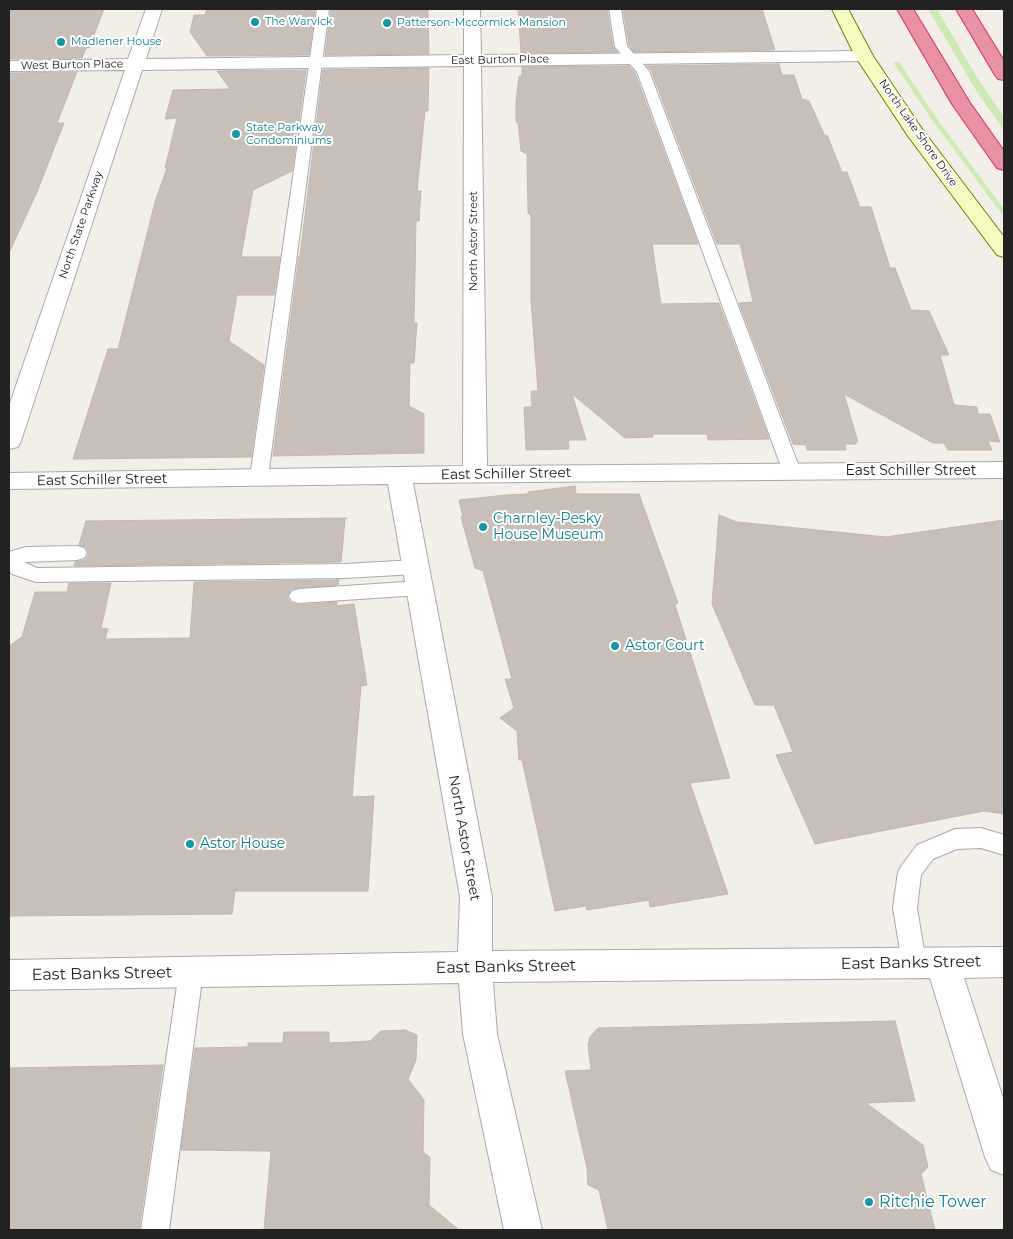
<!DOCTYPE html>
<style>
body{margin:0}
#map{position:relative;width:1013px;height:1239px;overflow:hidden;background:#f2efe9;font-family:Montserrat,sans-serif}
canvas{display:block}
.frame{position:absolute;inset:0;border:10px solid #222;pointer-events:none}
</style>
<div id="map">
<canvas width="1013" height="1239"></canvas>
<div class="frame"></div>
</div>
<script>
const context = document.querySelector('canvas').getContext('2d');
context.lineJoin = 'round';
function fill(path, color) {
  context.fillStyle = color;
  context.fill(path, 'evenodd');
}
function shape(rows) {
  const path = new Path2D();
  for (const r of rows) {
    path.moveTo(r[0], r[1]);
    for (let i = 2; i < r.length; i += 2) path.lineTo(r[i], r[i + 1]);
  }
  return path;
}
function stroke(path, color, width, dash) {
  context.strokeStyle = color;
  context.lineWidth = width;
  context.lineCap = dash ? 'butt' : 'round';
  context.setLineDash(dash || []);
  context.stroke(path);
}
function drawText(font, color, halo, rows, align = 'center') {
  context.font = font + ' Montserrat,sans-serif';
  context.lineWidth = 4;
  context.setLineDash([]);
  context.textBaseline = 'middle';
  context.strokeStyle = halo;
  context.fillStyle = color;
  for (const [text, x, y, turn = 0] of rows) {
    context.save();
    context.translate(x, y);
    context.rotate((+turn || 0) * Math.PI / 180);
    context.textAlign = isNaN(turn) ? turn : align;
    if (halo) context.strokeText(text, 0, 0);
    context.fillText(text, 0, 0);
    context.restore();
  }
}
const grass = shape([
 [928,9,937,9,978,79,1004,117,1004,130,977,92],
 [893,62,899,62,938,120,1004,209,1004,217,932,120]
]);
const building = shape([
 [9,9,104,9,89,48,86,48,82,58,9,59,9,9],
 [207,9,315,9,309,55,207,56,190,32,194,15,205,15,207,9],
 [331,9,428,10,429,54,325,55,331,9],
 [518,9,607,9,613,47,617,52,521,53,518,9],
 [623,9,762,9,775,50,634,52,629,45,623,9],
 [779,64,782,75,794,75,802,99,809,101,825,136,827,135,842,172,847,172,860,207,871,207,890,268,895,268,911,310,929,311,949,355,940,355,954,405,977,407,978,414,990,414,1000,442,988,441,992,450,948,450,944,443,933,443,844,394,858,442,856,442,856,444,845,444,846,450,807,450,806,445,793,444,739,303,753,302,740,244,717,244,651,70,647,66,779,64],
 [629,66,635,73,698,244,652,244,661,304,719,303,769,439,708,440,707,434,652,434,653,437,625,438,572,394,586,440,568,440,569,449,526,450,524,407,532,407,531,391,538,391,531,299,531,216,528,213,527,154,521,151,518,122,516,122,516,102,519,76,522,76,522,67,629,66],
 [429,68,428,111,425,111,417,191,421,191,419,221,416,221,414,323,417,323,414,363,410,363,409,406,424,414,424,453,273,456,299,256,300,256,323,70,429,68],
 [306,70,292,171,253,190,241,257,280,257,274,295,237,295,229,341,264,365,251,457,73,459,108,349,118,349,155,202,167,168,165,168,177,118,165,119,173,90,230,89,217,71,306,70],
 [77,72,57,123,64,123,37,192,9,253,9,73,77,72],
 [575,486,576,494,639,494,678,603,675,605,730,778,690,783,728,894,650,907,649,900,587,910,586,906,555,911,522,760,519,760,517,731,500,718,514,708,505,679,512,679,483,571,475,568,461,517,463,517,459,500,506,495,528,494,528,492,575,486],
 [719,515,737,522,886,537,1004,520,1004,814,984,811,815,844,776,755,793,752,774,705,755,705,712,604,719,515],
 [347,518,345,520,341,562,74,566,75,562,85,560,89,554,86,547,79,545,86,521,347,518],
 [339,580,338,585,291,589,287,597,291,603,299,605,337,602,336,606,354,604,367,685,361,686,352,797,374,796,368,891,235,891,232,914,9,916,9,646,22,637,35,592,67,592,69,583,111,583,101,628,108,629,105,639,190,638,194,582,339,580],
 [895,1021,915,1101,866,1103,923,1145,928,1167,921,1174,935,1230,608,1230,599,1190,588,1185,587,1168,565,1071,591,1070,588,1045,590,1037,598,1028,895,1021],
 [405,1030,417,1035,416,1060,408,1079,424,1100,423,1152,430,1157,429,1205,459,1230,264,1230,271,1151,181,1150,195,1048,248,1047,248,1043,283,1043,284,1032,329,1032,329,1043,370,1041,381,1031,405,1030],
 [163,1065,139,1230,9,1230,9,1068,163,1065]
]);
const lane = shape([
 [317,9,329,9,268,477,265,481,259,483,253,481,250,477,317,9],
 [609,9,621,9,627,46,649,71,801,472,798,476,792,478,786,476,783,472,637,72,615,47,609,9],
 [77,546,84,548,87,553,84,558,77,560,24,562,37,568,344,564,416,560,423,562,426,567,423,572,416,574,344,578,36,582,12,574,9,570,9,552,26,547,77,546],
 [420,581,427,583,430,588,427,593,420,595,299,603,292,601,289,596,292,591,299,589,420,581],
 [981,828,1004,835,1004,855,981,848,957,849,933,859,921,875,917,908,926,963,923,971,914,974,905,971,902,963,893,908,898,872,902,865,917,845,955,829,981,828],
 [191,961,200,964,203,972,169,1230,141,1230,179,972,182,964,191,961]
]);
const street = shape([
 [146,9,162,9,146,59,464,55,464,9,480,9,481,55,864,51,870,52,873,56,870,60,864,61,481,66,487,466,1004,462,1004,478,413,483,492,897,492,951,1004,947,1004,977,964,978,1004,1101,1004,1175,991,1170,985,1157,930,978,493,982,497,1034,542,1230,504,1230,463,1034,459,983,9,990,9,960,458,952,460,897,388,484,9,489,9,473,463,466,464,66,142,70,21,441,18,447,9,449,9,406,125,70,9,71,9,61,128,59,146,9]
]);
const secondary = shape([
 [832,9,848,9,873,56,922,129,1004,237,1004,257,997,255,908,136,855,56,832,9]
]);
const highway = shape([
 [897,9,913,9,970,103,1004,151,1004,170,997,168,952,104,897,9],
 [956,9,972,9,1004,61,1004,80,998,79,995,75,956,9]
]);
const markers = [
 [255,22,5,"#0f9aa8"],
 [387,23,5,"#0f9aa8"],
 [61,42,5,"#0f9aa8"],
 [236,134,5,"#0f9aa8"],
 [483,527,5,"#0f9aa8"],
 [615,646,5,"#0f9aa8"],
 [190,844,5,"#0f9aa8"],
 [869,1202,5,"#0f9aa8"]
];
const farCulturenames = [
 ["The Warvick",265,22],
 ["Patterson-Mccormick Mansion",397,23],
 ["Madlener House",71,42],
 ["State Parkway",246,128],
 ["Condominiums",246,141]
];
const farStreetnames = [
 ["East Burton Place",500,60,-1],
 ["West Burton Place",72,65,-1],
 ["North Lake Shore Drive",918,133,55],
 ["North State Parkway",81,225,-71],
 ["North Astor Street",474,241,-90]
];
const streetNames = [
 ["East Schiller Street",911,471],
 ["East Schiller Street",506,474,-1],
 ["East Schiller Street",102,480,-1],
 ["North Astor Street",464,838,80]
];
const cultureNames = [
 ["Charnley-Pesky",493,519],
 ["House Museum",493,535],
 ["Astor Court",625,646],
 ["Astor House",200,844]
];
const nearStreetnames = [
 ["East Banks Street",911,963,-1],
 ["East Banks Street",506,967,-1],
 ["East Banks Street",102,974,-1]
];
const nearCulturenames = [
 ["Ritchie Tower",879,1202]
];
fill(grass, '#cdebb0');
fill(building, '#c7bfb8');
stroke(building, '#c4b6ab', 1);
stroke(lane, '#a9a9a9', 2);
stroke(street, '#a9a9a9', 2);
stroke(secondary, '#707d05', 2);
stroke(highway, '#dc2a67', 2);
fill(lane, '#fff');
fill(street, '#fff');
fill(secondary, '#f7fabf');
fill(highway, '#e892a2');
for (const [x, y, r, color] of markers) {
  const dot = new Path2D();
  dot.arc(x, y, r, 0, 2 * Math.PI);
  context.fillStyle = color;
  context.fill(dot);
  stroke(dot, '#fff', 2);
}
drawText('11px', '#0d838f', '#fff', farCulturenames, 'left');
drawText('11px', '#222', '#fff', farStreetnames);
drawText('14px', '#222', '#fff', streetNames);
drawText('14px', '#0d838f', '#fff', cultureNames, 'left');
drawText('16px', '#222', '#fff', nearStreetnames);
drawText('16px', '#0d838f', '#fff', nearCulturenames, 'left');
</script>
